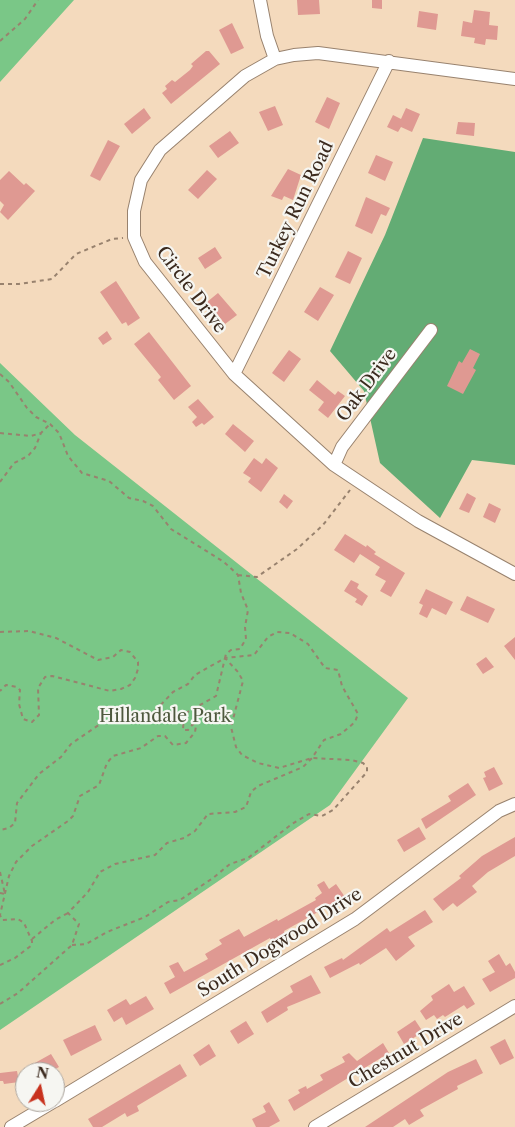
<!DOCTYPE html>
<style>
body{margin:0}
#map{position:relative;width:515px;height:1127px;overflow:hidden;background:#f4dabd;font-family:"Libre Caslon Text",serif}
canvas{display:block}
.north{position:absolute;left:15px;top:1062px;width:50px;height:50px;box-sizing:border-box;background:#f6f6f2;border:1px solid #aba49d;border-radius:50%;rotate:10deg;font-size:14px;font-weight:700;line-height:20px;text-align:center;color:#3b2a1e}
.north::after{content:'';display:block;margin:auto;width:18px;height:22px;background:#c8321e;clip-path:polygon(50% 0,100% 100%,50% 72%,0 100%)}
</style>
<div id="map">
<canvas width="515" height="1127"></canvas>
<div class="north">N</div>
</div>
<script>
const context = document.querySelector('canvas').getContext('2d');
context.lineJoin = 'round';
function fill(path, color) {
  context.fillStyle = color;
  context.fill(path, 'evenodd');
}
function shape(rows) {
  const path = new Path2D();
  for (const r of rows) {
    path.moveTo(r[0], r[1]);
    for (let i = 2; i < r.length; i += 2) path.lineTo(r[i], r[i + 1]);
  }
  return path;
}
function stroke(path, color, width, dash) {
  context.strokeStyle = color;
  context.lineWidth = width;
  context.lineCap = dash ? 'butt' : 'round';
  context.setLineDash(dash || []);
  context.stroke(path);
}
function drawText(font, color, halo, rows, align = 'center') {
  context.font = font + ' "Libre Caslon Text",serif';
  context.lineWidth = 4.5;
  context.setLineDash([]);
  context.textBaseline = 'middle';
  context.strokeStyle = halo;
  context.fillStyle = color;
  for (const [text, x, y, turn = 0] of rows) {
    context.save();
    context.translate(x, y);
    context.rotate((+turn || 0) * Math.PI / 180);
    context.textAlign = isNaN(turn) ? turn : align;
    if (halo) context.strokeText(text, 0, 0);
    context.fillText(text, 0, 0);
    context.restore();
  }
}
const green = shape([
 [0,0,74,0,0,82],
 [0,363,75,435,408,698,330,805,0,1030]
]);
const forest = shape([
 [423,138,515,152,515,465,472,460,440,518,380,463,364,391,330,351,385,235]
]);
const building = shape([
 [297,0,319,0,320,14,298,15],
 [372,0,382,0,382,9,372,8],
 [474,10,490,12,489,25,498,26,497,40,486,39,485,45,474,43,475,38,461,36,463,21,472,23],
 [419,11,438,14,436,30,417,27],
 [232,23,244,48,231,54,219,30],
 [206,51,209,51,220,64,171,104,162,93,167,89,165,86,172,80,175,82,190,70,193,66,191,64],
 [327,97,340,103,329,129,315,122],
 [275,106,283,125,268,131,259,112],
 [144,108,151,118,132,134,124,124],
 [406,108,420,114,412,132,401,127,398,132,387,127,393,115,401,119],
 [458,122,475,123,474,136,456,134],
 [230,131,239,143,218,158,209,146],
 [108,140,120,146,100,181,90,176],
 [376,155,393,162,385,181,368,173],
 [288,169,301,175,293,200,284,196,282,200,271,196],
 [207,170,217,179,198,199,188,190],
 [9,171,24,185,26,183,35,191,8,220,0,212,4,205,0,201,0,180],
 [366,197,390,208,386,216,381,214,372,234,355,226],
 [215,247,222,258,205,269,198,258],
 [348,251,362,258,350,284,335,277],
 [116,281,140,318,128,326,126,322,122,324,100,292],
 [320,287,334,295,318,321,304,312],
 [218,293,237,315,225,324,207,302],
 [107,331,112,339,103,345,98,338],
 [149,332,191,386,174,400,158,380,161,377,134,344],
 [470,349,480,354,473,368,476,370,463,394,447,386,459,361,462,363],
 [289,350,301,359,284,382,272,373],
 [317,380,335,395,338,391,345,396,328,418,318,410,324,402,309,390],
 [198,399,214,417,204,425,202,423,196,427,192,422,197,417,188,407],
 [233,424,254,441,245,452,225,434],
 [254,458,262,464,266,458,278,468,261,492,248,482,251,478,243,473],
 [467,493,476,498,469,513,459,509],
 [284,494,293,501,287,509,279,502],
 [489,503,501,509,495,523,483,517],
 [345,534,366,547,367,545,376,552,374,554,405,573,391,597,380,591,386,581,375,575,380,567,360,554,354,563,334,550],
 [351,580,359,584,357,588,368,596,362,606,355,602,357,599,344,591],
 [426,589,453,602,446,615,432,608,427,618,419,614,423,605,419,603],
 [467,596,495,609,488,623,460,610],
 [515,637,515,660,504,646],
 [486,657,494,667,483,674,476,664],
 [494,767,503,784,489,791,483,778,486,777,484,772],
 [468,783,476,795,426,829,421,819,451,801,448,796],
 [419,827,426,839,404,852,397,840],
 [515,837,515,856,488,872,472,886,477,892,457,907,453,903,443,911,433,899,461,878,459,876,482,856],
 [324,881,329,889,336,884,345,897,284,931,285,935,272,942,270,938,170,994,164,983,175,977,169,966,178,962,184,972,208,959,205,954,222,944,219,940,239,929,244,937,277,919,278,921,316,900,315,898,322,893,317,885],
 [425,910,433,922,408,937,415,946,396,961,386,948,360,965,359,963,330,978,324,967,342,958,343,960,387,928,390,932],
 [499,954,506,966,510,963,515,972,515,978,490,992,482,979,495,972,488,961],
 [311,975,321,993,287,1007,288,1010,267,1023,261,1012,293,992,290,986],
 [449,984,454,992,464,986,475,1004,467,1009,464,1005,445,1017,443,1015,437,1019,434,1015,426,1020,420,1011,433,1000,431,996],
 [146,996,154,1009,126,1025,122,1017,114,1022,107,1010,126,999,130,1005],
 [415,1020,423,1032,404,1044,397,1032],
 [246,1021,254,1034,238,1044,230,1031],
 [95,1025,102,1040,71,1056,63,1040],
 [505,1039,514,1058,500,1065,490,1047],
 [383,1043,389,1053,294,1111,288,1100,300,1093,298,1090,306,1086,307,1089,323,1080,320,1075,345,1062,342,1057,349,1053,357,1061],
 [209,1044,216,1056,200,1066,193,1055],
 [51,1054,59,1067,50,1072,38,1072,33,1064],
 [476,1059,483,1073,457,1086,458,1089,420,1110,424,1116,409,1125,405,1119,393,1127,365,1127,448,1072],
 [180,1064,187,1076,137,1106,139,1111,127,1117,125,1113,102,1127,93,1127,88,1119],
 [17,1071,19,1082,4,1084,3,1081,0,1081,0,1073],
 [269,1102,280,1121,269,1127,256,1127,252,1119,266,1112,263,1106]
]);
const path = shape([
 [0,41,25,19,38,0],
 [0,284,19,284,52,279,76,254,112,239,123,238],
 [0,374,9,382,27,408,36,417,50,424,59,433,68,456,82,473,109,481,129,498,143,501,153,506,171,529,224,562,238,575,241,593,248,610,245,627,246,639,240,649,231,650,226,654,225,658,195,675,188,684,173,692,154,712,138,718,103,722,71,744,61,757,39,774,17,803,15,823,9,828,0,830],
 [0,433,31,436,41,433,50,424],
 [0,482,14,463,28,456,35,448,41,433],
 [238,575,257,577,297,549,323,525,350,490],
 [0,632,29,631,56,638,98,660,113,657,121,650,130,652,138,662,138,669,135,678,130,685,121,689,110,691,52,676,45,677,38,688,39,715,32,722,23,719,19,704,20,690,17,687,6,685,0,691],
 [0,872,5,894],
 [0,893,6,894],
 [32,939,55,920,68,913],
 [72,945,86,944,107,932,145,917,168,902,180,900,213,878,230,864,248,858,292,824,309,814,322,816,333,810,367,772,367,767,363,763,351,760,312,758,279,768,258,763,242,755,236,747,231,727,243,681,238,672,225,658],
 [0,965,15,958,32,945,32,941,24,923,18,919,2,920,0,915,9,876,16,862,32,846,68,821,73,816,80,796,99,785,107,763,113,756,141,748,158,736,165,736,173,745,186,743,195,732,196,726,193,724,188,730,183,730,184,714,216,696,225,658],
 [0,1004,18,993,72,945,79,924,68,913,88,892,100,872,115,864,155,855,167,843,184,838,195,831,208,814,235,812,246,807,251,792,258,786,303,767,312,758,324,740,341,734,355,722,358,714,342,686,338,670,325,668,308,644,290,633,277,632,268,637,254,655,225,658]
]);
const minor = shape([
 [260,0,267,36,275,59],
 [515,79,318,53,294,55,275,59,245,76,160,150,141,180,134,211,134,237,145,262,234,374,334,465,418,521,515,574],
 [234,374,389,61],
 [334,465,342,447,431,330],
 [55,1101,355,919,499,811,515,804],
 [11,1127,53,1102],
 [315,1127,515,1006]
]);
const streetNames = [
 ["Turkey Run Road",296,210,-64],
 ["Circle Drive",191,290,53],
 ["Oak Drive",367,385,-53],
 ["South Dogwood Drive",280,943,-32],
 ["Chestnut Drive",406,1051,-31]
];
const parkNames = [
 ["Hillandale Park",165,717]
];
fill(green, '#7ac787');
fill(forest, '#63ac74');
fill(building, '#df9992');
stroke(minor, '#98826e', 14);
stroke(path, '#98826e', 2, [4, 4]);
stroke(minor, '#fff', 12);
drawText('18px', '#3b2a1e', '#f6f6f2', streetNames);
drawText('18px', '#4e593e', '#f6f6f2', parkNames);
</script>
